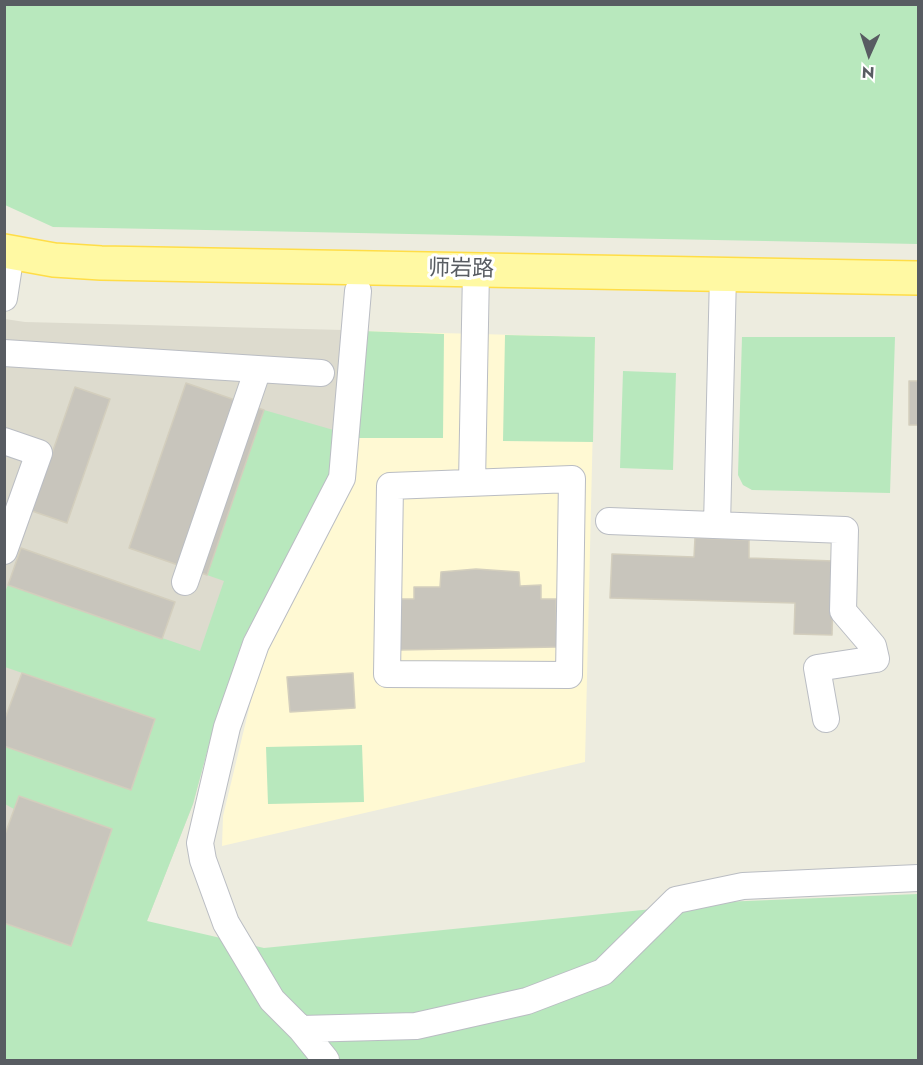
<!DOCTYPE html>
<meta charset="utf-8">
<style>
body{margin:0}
#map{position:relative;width:923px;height:1065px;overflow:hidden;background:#edecdf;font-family:Jost,sans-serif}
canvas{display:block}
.frame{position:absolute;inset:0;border:6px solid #585c62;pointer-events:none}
.north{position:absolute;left:839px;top:24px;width:60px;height:60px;-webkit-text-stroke:4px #fff;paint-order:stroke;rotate:183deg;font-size:16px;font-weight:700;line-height:24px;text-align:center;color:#585c62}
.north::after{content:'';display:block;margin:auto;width:21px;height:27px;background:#585c62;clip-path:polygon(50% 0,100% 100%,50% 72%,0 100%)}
</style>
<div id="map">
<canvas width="923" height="1065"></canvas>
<div class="frame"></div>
<div class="north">N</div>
</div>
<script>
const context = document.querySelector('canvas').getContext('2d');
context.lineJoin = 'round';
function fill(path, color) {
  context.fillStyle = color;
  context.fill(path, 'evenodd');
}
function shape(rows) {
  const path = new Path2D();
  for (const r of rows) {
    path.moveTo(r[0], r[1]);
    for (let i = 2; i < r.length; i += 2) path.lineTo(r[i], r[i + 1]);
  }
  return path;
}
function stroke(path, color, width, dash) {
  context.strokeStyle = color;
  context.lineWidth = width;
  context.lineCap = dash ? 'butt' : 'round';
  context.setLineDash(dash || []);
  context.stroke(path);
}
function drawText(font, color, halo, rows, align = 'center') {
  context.font = font + ' Jost,"Noto Sans SC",sans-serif';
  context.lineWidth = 6;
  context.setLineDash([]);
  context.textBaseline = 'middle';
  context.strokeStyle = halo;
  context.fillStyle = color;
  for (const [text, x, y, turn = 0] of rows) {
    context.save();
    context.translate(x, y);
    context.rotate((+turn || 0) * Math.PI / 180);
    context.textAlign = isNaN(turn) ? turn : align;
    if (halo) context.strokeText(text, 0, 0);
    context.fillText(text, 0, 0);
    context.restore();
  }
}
const commercial = shape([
 [363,331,595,337,585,762,222,846,223,816,255,684]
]);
const education = shape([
 [5,319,25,322,343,330,334,466,244,637,215,722,193,804,147,921,5,970]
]);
const green = shape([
 [5,4,918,5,918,244,53,227,5,205],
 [363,331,444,334,443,438,356,438],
 [505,335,595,337,593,442,503,441],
 [742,337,895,337,890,493,752,490,743,485,738,475],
 [623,371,676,373,673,470,620,468],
 [264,410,337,431,328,484,244,637,215,722,193,804,147,921,264,948,722,902,918,894,918,1060,5,1060,6,923,71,946,112,829,19,796,14,809,5,804,5,746,131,790,155,719,5,667,4,594,8,585,200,651,224,581,207,575],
 [362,745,364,802,268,804,266,747]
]);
const building = shape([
 [909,381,918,381,918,425,909,425,909,381],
 [186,383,264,410,207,575,129,548,186,383],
 [75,387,110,399,67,523,32,511,75,387],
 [695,538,749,540,749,558,834,561,832,635,794,634,795,603,610,598,612,554,694,557,695,538],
 [21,548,175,602,162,639,8,585,21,548],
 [476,569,519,572,520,586,541,585,541,599,556,599,557,647,399,650,398,599,414,599,414,587,440,587,441,572,476,569],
 [22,673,155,719,131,790,4,746,4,721,22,673],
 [353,673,355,708,290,712,287,677,353,673],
 [19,796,112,829,71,946,4,923,4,837,19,796]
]);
const minor = shape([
 [4,298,11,253],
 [4,353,321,373],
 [4,441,39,453,4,551],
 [572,479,569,675,387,674,390,486,572,479],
 [472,483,476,271],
 [609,521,845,530,843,611,873,646,876,659,817,668,826,719],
 [717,525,723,275],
 [185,582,258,369],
 [301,1029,416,1026,527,1001,603,972,676,900,743,886,918,878],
 [326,1060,301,1029,272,1000,226,923,203,860,200,843,227,727,256,644,342,478,358,291]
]);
const major = shape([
 [4,251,54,260,101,263,918,278]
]);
const streetNames = [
 ["师岩路",461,270,1]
];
fill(commercial, '#fff9d3');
fill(education, '#dddbce');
fill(green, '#b8e8bd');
fill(building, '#c8c5bc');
stroke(building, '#d3cebd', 1.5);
stroke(minor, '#babdc3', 28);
stroke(major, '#ffdd47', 36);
stroke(minor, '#fff', 26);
stroke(major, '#fff9a3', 33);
drawText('22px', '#585c62', '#fff', streetNames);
</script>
